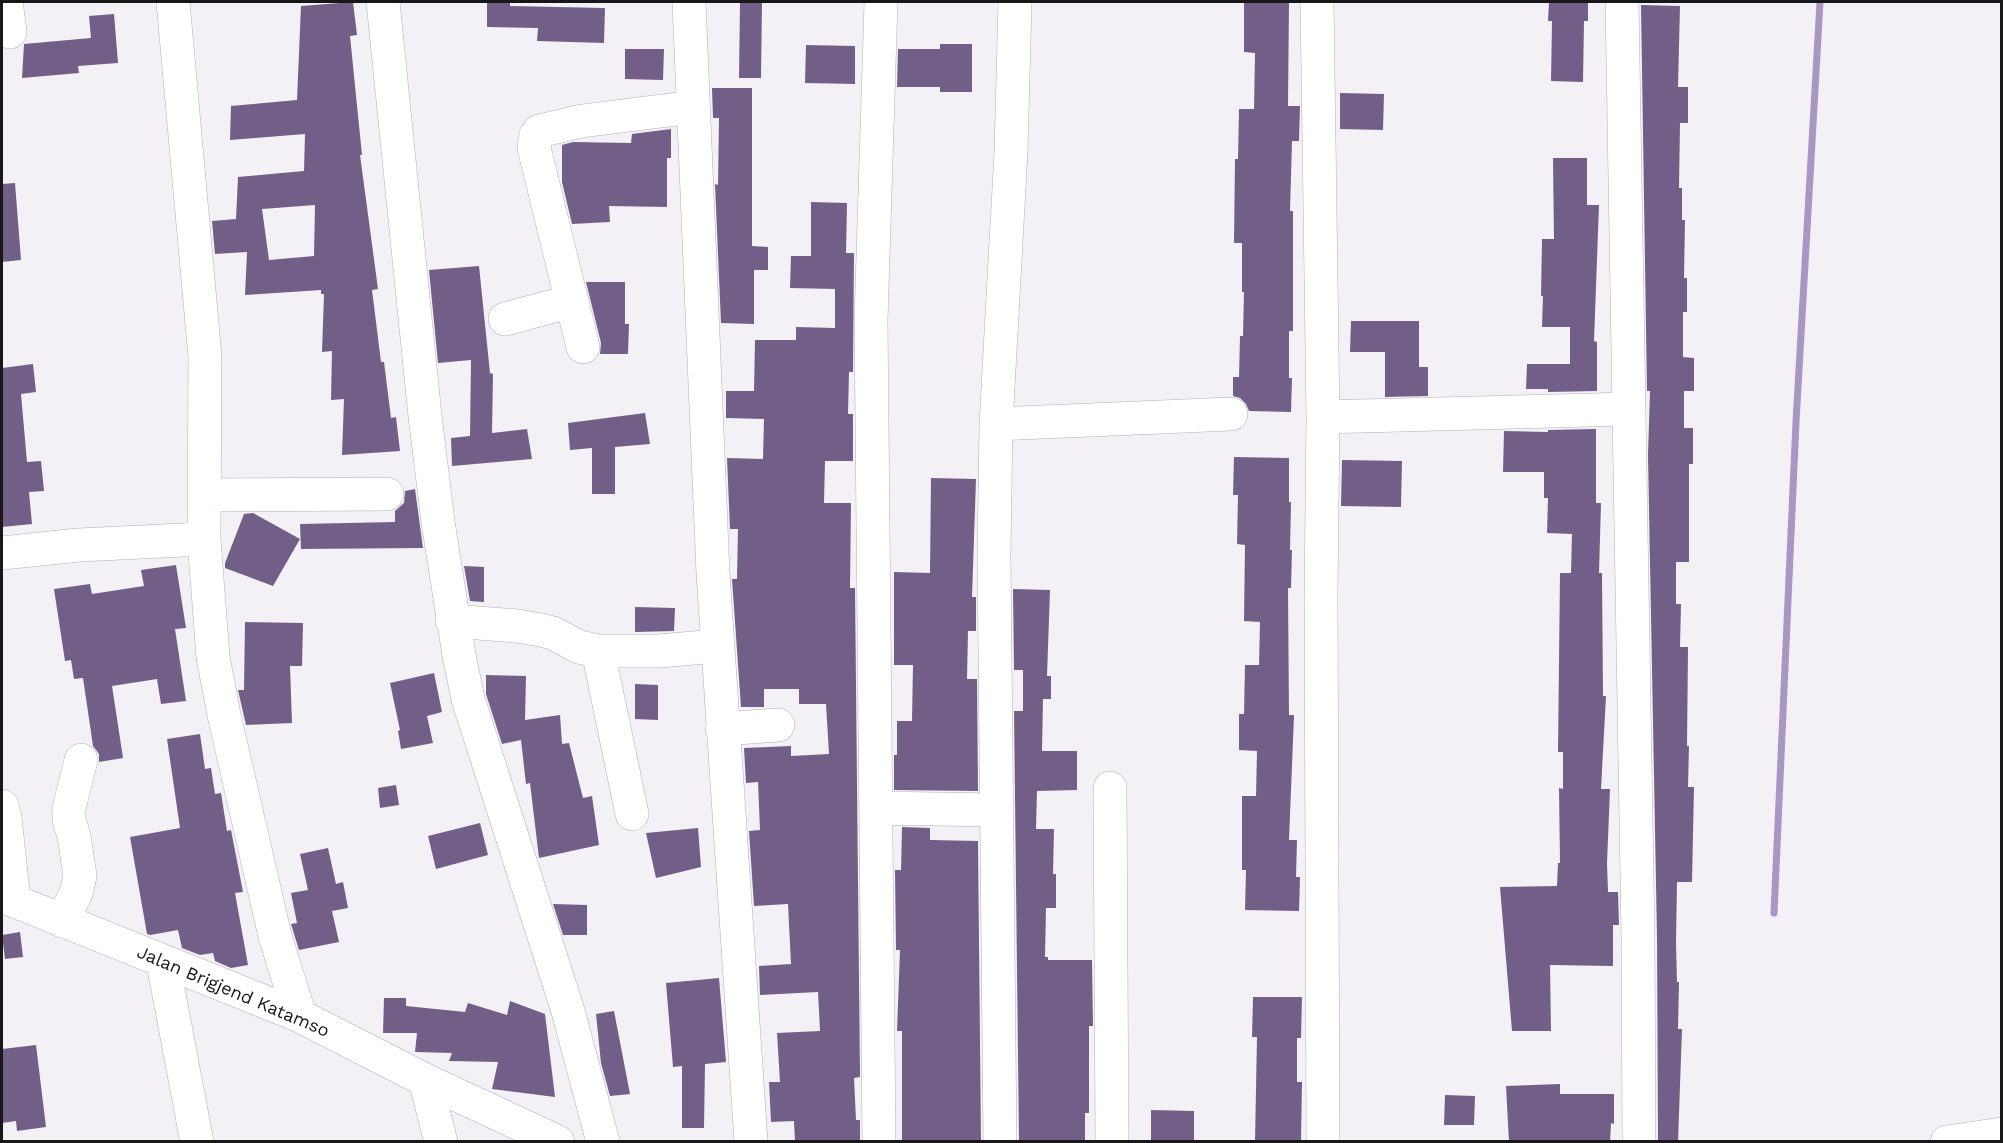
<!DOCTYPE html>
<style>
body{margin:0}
#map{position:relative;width:2003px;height:1143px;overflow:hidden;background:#f3f1f6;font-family:"Work Sans",sans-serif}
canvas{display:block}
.frame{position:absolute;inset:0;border:3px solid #171618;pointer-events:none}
</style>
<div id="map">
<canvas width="2003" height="1143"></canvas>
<div class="frame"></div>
</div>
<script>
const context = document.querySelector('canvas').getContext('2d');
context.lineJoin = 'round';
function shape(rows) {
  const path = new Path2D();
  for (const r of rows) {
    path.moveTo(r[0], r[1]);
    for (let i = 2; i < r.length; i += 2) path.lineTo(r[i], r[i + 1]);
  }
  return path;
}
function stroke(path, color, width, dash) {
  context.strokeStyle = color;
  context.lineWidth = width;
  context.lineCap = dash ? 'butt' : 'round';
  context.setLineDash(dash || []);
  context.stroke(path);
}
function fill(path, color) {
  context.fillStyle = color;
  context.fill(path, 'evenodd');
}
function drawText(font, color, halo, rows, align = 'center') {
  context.font = font + ' "Work Sans",sans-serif';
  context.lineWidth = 4.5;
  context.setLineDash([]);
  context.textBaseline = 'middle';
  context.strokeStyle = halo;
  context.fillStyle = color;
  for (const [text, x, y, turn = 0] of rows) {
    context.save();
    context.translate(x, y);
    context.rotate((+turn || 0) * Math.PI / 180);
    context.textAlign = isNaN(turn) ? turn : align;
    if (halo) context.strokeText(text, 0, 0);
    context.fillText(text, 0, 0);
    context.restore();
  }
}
const stream = shape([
 [1774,913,1796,422,1820,2]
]);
const building = shape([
 [353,2,357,35,350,36,362,155,360,155,378,289,372,290,381,362,384,362,391,418,396,417,400,451,342,455,344,399,331,400,332,351,322,352,324,294,321,294,321,290,245,295,247,252,215,254,212,221,236,219,238,177,304,171,305,134,230,140,231,106,297,100,301,6],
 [315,205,314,256,269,260,262,209],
 [487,2,510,2,510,6,605,8,604,43,537,41,538,28,487,27],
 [740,2,762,2,761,78,739,78],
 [1244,2,1289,2,1288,106,1300,106,1299,141,1292,141,1290,211,1293,211,1293,331,1289,331,1289,378,1292,378,1291,412,1249,411,1246,404,1240,398,1233,396,1233,377,1239,377,1240,336,1243,336,1244,292,1242,292,1242,243,1234,243,1235,159,1238,159,1239,109,1254,109,1255,53,1244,52],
 [1549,2,1588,2,1588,21,1584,21,1583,82,1551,81,1552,21,1548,21],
 [1641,5,1680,6,1678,87,1688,87,1688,123,1680,123,1679,188,1682,188,1682,220,1685,220,1684,278,1687,278,1687,312,1683,312,1683,357,1694,358,1694,391,1684,391,1684,428,1693,428,1693,464,1689,464,1689,562,1676,562,1676,604,1681,604,1680,647,1688,647,1687,746,1689,746,1688,787,1694,787,1692,882,1677,882,1676,943,1677,982,1679,982,1678,1029,1682,1029,1678,1142,1658,1142,1657,937,1648,455,1650,391,1647,391],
 [114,14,118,63,78,66,79,73,22,78,24,44,91,38,89,16],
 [940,44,972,44,972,92,940,92,940,87,897,87,898,49,940,49],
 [806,45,855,46,855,84,805,83],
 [625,49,664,49,663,80,625,79],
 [712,88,752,88,752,246,768,247,768,270,754,270,754,324,721,323,715,184,718,185,719,118,713,118],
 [1340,93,1384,94,1383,130,1340,129],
 [671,129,671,158,667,158,667,207,609,206,610,222,572,224,562,182,562,145,573,142,631,143,632,134],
 [1553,158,1587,158,1587,205,1599,205,1594,341,1597,342,1597,391,1548,392,1548,389,1526,389,1527,364,1570,364,1570,327,1542,327,1543,296,1541,296,1542,239,1554,239],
 [15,183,21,260,2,262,2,184],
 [811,202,847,203,846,253,854,253,853,372,849,372,848,414,853,414,853,461,825,461,824,503,851,503,850,588,855,588,860,1077,854,1078,856,1120,860,1120,860,1142,795,1142,794,1121,771,1122,769,1082,780,1082,777,1033,820,1031,818,992,760,995,759,966,791,964,788,904,754,906,749,831,760,830,758,782,746,783,744,748,791,746,791,756,829,754,826,704,799,704,799,689,764,689,764,707,741,707,732,579,737,579,738,529,730,529,727,458,763,459,764,419,726,418,726,391,754,391,755,340,796,340,796,327,835,328,835,289,790,288,791,256,811,256],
 [479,266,490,373,493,374,492,433,527,429,532,459,452,466,451,438,470,436,471,360,438,363,429,270],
 [586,282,625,282,625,324,629,324,628,354,600,354,601,343],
 [1351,321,1419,321,1419,367,1428,367,1428,396,1385,397,1385,352,1350,352],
 [33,364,36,392,21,394,27,462,41,461,44,491,29,492,32,524,2,527,2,368],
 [645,413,650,444,615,447,615,494,592,494,592,448,570,450,568,423],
 [1596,429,1596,503,1601,503,1599,573,1602,573,1603,696,1606,696,1601,789,1610,789,1607,863,1608,892,1618,892,1619,925,1613,925,1613,966,1550,965,1551,1031,1512,1031,1500,887,1557,886,1558,863,1560,863,1559,788,1563,789,1563,752,1558,752,1560,573,1571,573,1572,534,1547,533,1548,498,1544,498,1544,472,1503,472,1504,431,1548,432,1548,430],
 [1234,457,1289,458,1289,502,1291,502,1290,550,1292,550,1291,588,1288,588,1289,715,1294,715,1289,840,1297,840,1296,877,1300,877,1299,911,1245,910,1246,870,1242,870,1242,796,1256,796,1257,751,1239,750,1239,714,1244,714,1245,665,1259,665,1260,622,1244,621,1245,545,1237,544,1238,495,1233,495],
 [1342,460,1402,461,1401,507,1341,506],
 [931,478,976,479,972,597,976,597,976,631,968,631,967,679,977,679,978,791,894,790,894,755,897,755,897,721,912,721,913,665,894,665,894,572,930,573],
 [415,489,423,548,301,549,300,524,395,522,395,511,404,503,405,491],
 [253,513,300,539,273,586,225,568,225,563,244,514],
 [176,565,186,628,175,629,186,701,161,704,157,679,112,686,123,758,99,762,99,754,93,746,83,678,74,679,71,660,65,661,54,589,90,584,92,594,144,586,141,570],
 [464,566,484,567,484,602,470,601],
 [1013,589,1050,590,1047,676,1051,676,1051,699,1043,699,1042,751,1077,751,1077,790,1037,791,1036,829,1054,829,1053,874,1056,874,1056,908,1046,908,1045,957,1048,957,1048,960,1092,960,1093,1026,1089,1026,1089,1113,1085,1113,1085,1142,1019,1142,1014,711,1023,711,1023,670,1014,670],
 [635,607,675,608,674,631,635,632],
 [245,622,303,623,302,666,290,666,292,723,246,725,238,690,244,690],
 [434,673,442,712,427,716,433,743,401,749,398,731,400,730,390,683],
 [486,675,526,676,525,720,560,715,562,744,569,743,583,798,592,796,599,845,539,858,530,783,526,784,521,740,502,744,486,694],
 [635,684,658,685,658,720,635,719],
 [200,734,205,769,211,768,215,794,221,793,227,831,231,830,243,892,235,893,248,965,231,968,215,961,213,953,200,955,182,948,178,930,150,935,147,934,130,837,180,828,167,739],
 [396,785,399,805,380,808,378,788],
 [480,823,488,855,436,869,428,836],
 [902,827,930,828,930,840,978,841,981,1142,902,1142,902,1031,897,1031,900,950,896,950,895,870,901,870],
 [698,828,701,867,656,878,646,833],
 [328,848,336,884,343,882,348,908,332,911,339,942,299,950,291,924,297,923,291,893,308,890,300,854],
 [553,904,587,905,587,935,563,935],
 [20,932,23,957,5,959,2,935],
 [719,978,726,1062,705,1064,704,1128,682,1128,682,1066,673,1067,666,983],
 [1253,997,1302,997,1301,1038,1297,1038,1297,1082,1302,1082,1301,1142,1255,1142,1257,1037,1252,1037],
 [384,998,406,998,406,1006,465,1012,468,1003,507,1015,510,1001,545,1014,555,1097,492,1089,498,1062,449,1061,452,1053,415,1052,417,1033,383,1033],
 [614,1011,630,1094,610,1096,601,1063,596,1014],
 [36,1045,46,1127,17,1131,16,1121,2,1123,2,1049],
 [1560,1084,1560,1094,1614,1094,1614,1124,1611,1123,1610,1142,1509,1142,1506,1086],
 [1445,1095,1475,1096,1474,1125,1444,1125],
 [1151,1110,1194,1111,1194,1142,1151,1142]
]);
const minor = shape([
 [6,2,10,32],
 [173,2,205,357,204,539,213,657,224,715,275,936,300,1016],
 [383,2,425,416,438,522,459,655,468,699,568,1011,603,1142],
 [689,2,713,573,751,1142],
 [1317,2,1323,417,1321,595,1323,1142],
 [1622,2,1638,937,1639,1142],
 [505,319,572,301],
 [583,347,534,148,536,135,539,131,582,121,693,107],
 [1323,417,1629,409],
 [996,424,1231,414],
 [205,495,387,494],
 [2,553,79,545,204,539],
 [452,621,517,626,541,630,553,633,579,647,598,651,659,651,717,646],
 [598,651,632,814],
 [722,729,778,725],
 [1110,788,1112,1142],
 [2,806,5,818,14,901],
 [877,808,997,810],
 [62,921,76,893,80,876,74,836,69,820,69,808,81,760],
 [163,963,197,1142],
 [425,1080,441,1142],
 [879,1142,871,320,881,2],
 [1000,1142,994,556,996,424,1011,152,1015,2]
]);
const highway = shape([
 [2,896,300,1016,425,1080,558,1142],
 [1947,1142,2002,1134]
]);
const streetNames = [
 ["Jalan Brigjend Katamso",233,992,23]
];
stroke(stream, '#aa96c2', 7);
fill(building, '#725f87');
stroke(minor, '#b1afb4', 34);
stroke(highway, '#b1afb4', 34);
stroke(minor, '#fff', 33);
stroke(highway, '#fff', 33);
drawText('18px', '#171618', '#fff', streetNames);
</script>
